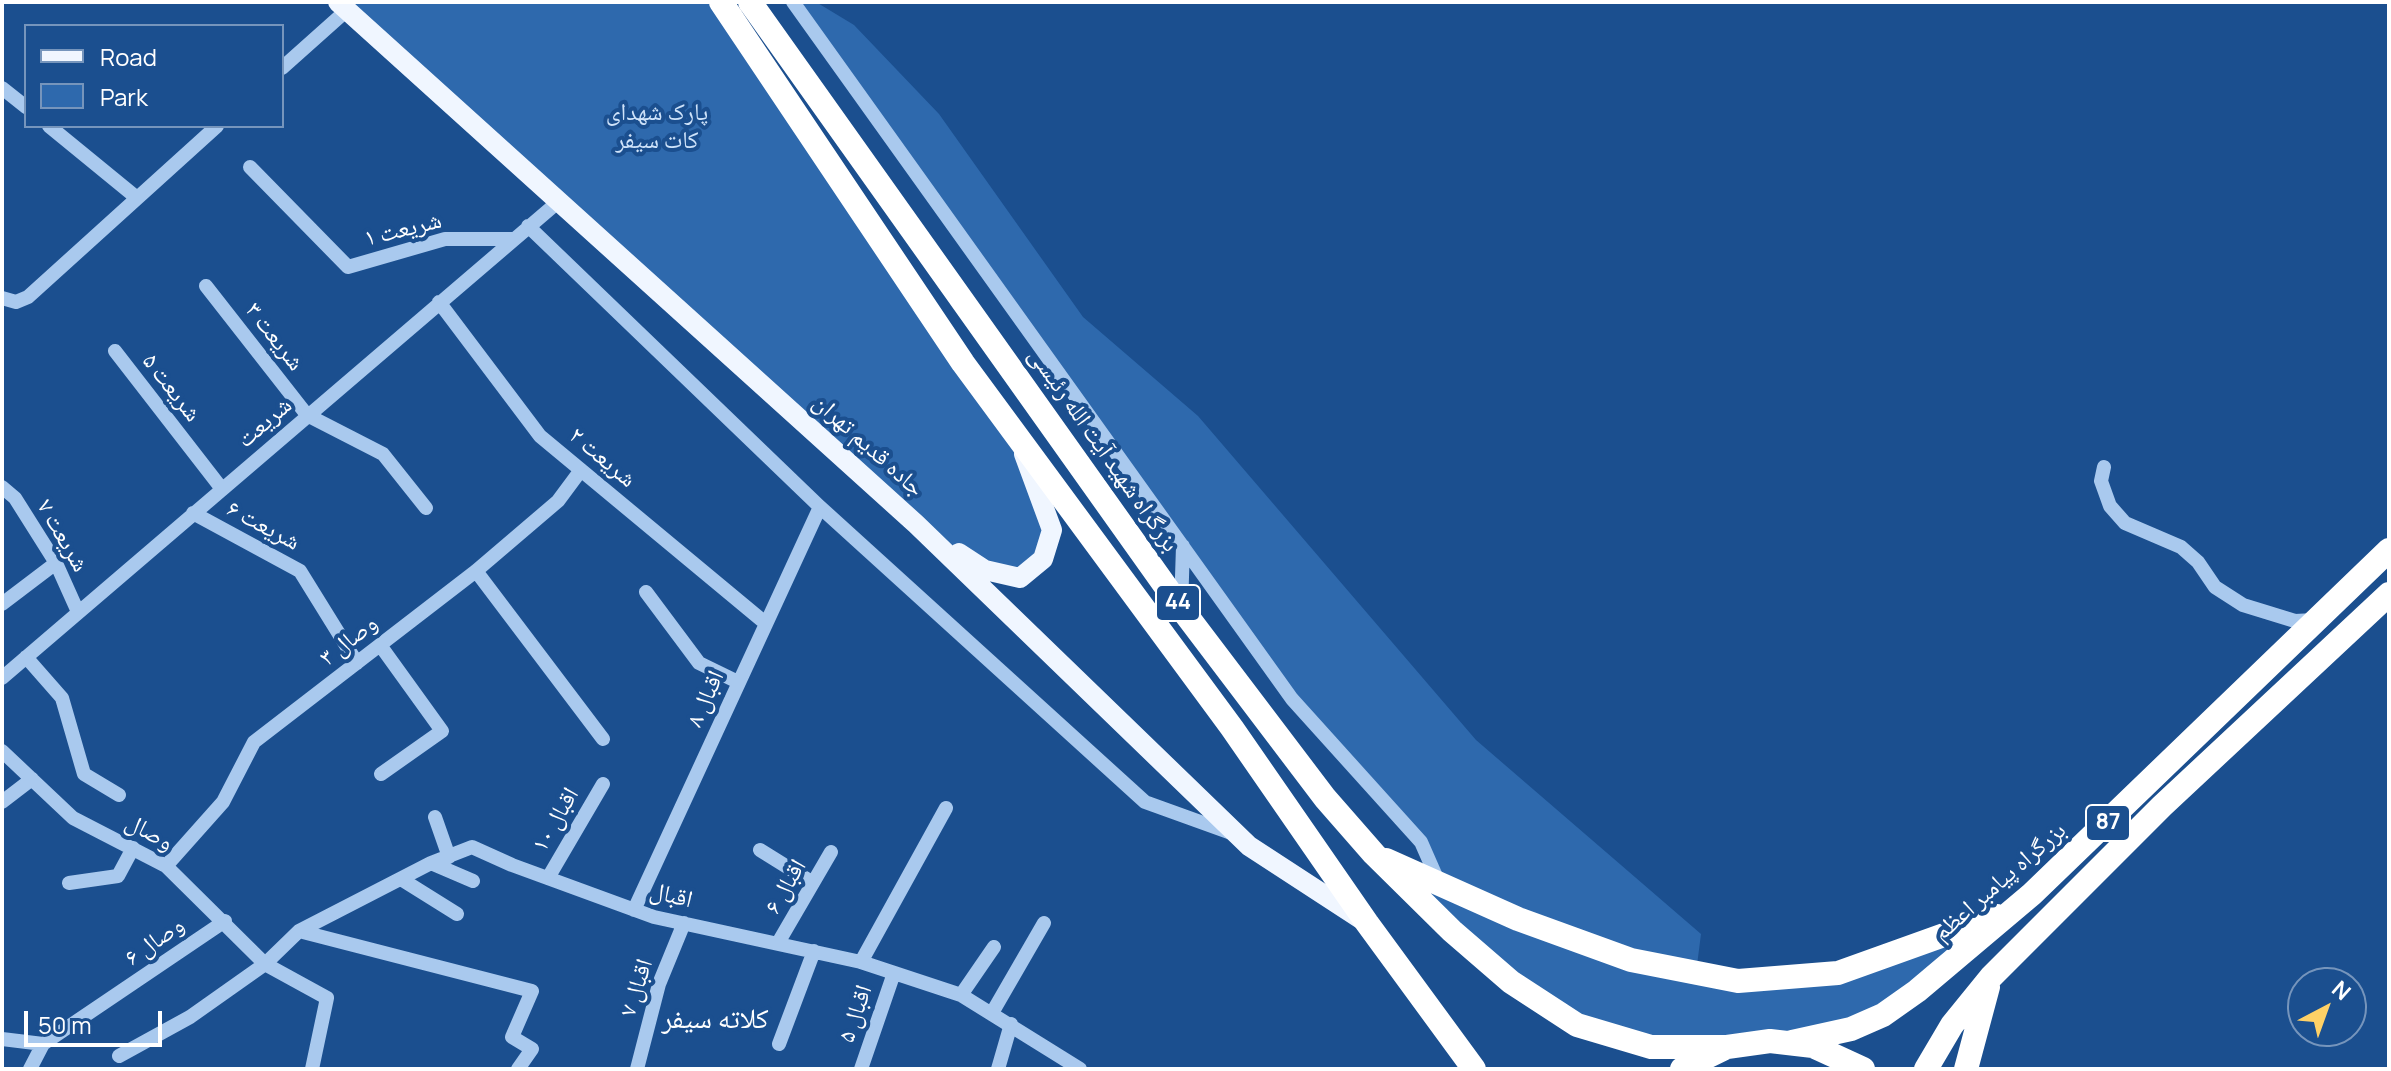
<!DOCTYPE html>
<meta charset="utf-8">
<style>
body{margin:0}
#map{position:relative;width:2391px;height:1071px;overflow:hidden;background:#1b4f8f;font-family:Manrope,sans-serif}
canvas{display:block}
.frame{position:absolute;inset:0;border:4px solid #fff;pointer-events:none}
.legend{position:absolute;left:24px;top:24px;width:260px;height:104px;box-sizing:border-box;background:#1b4f8f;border:2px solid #7695bc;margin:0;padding:10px 14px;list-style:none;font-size:24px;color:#fff}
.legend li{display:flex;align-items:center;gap:16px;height:40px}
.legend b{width:40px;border:2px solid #7695bc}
.north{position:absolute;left:2287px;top:967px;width:80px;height:80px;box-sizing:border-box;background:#1b4f8f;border:2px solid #7695bc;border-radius:50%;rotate:41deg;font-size:22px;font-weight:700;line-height:32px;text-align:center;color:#fff}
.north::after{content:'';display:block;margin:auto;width:28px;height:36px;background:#ffd166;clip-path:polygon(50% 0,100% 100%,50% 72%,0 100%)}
.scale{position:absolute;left:24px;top:1011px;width:138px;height:36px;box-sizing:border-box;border:4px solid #fff;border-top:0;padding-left:10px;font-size:24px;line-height:28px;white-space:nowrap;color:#fff;-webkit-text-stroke:6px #1b4f8f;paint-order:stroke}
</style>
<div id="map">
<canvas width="2391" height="1071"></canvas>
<div class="frame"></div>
<ul class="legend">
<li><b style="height:10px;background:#f0f6ff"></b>Road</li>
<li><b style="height:22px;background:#2e69ad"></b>Park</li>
</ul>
<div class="north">N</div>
<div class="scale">50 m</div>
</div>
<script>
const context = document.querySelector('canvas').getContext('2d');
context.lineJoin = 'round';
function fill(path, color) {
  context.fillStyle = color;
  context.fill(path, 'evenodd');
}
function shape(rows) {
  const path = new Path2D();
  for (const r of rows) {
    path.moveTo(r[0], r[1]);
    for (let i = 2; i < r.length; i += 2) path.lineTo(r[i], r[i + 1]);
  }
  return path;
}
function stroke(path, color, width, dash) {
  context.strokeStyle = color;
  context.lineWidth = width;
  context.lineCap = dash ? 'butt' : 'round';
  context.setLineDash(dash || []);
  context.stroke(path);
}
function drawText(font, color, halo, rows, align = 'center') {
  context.font = font + ' Manrope,"Noto Naskh Arabic",sans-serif';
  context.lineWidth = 8;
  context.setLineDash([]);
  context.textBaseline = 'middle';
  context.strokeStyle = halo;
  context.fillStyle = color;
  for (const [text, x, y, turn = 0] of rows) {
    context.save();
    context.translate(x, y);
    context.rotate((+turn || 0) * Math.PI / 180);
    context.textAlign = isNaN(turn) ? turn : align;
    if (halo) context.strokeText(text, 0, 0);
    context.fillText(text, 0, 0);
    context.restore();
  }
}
const green = shape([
 [338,2,721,2,1018,438,1052,530,1020,578,985,570,916,524],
 [793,2,816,2,854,25,939,114,1083,317,1198,416,1476,740,1701,934,1696,973,1838,973,2014,910,1883,1015,1727,1047,1577,1025,1393,874,1438,883,1421,842,1292,699]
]);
const minor = shape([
 [793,2,1292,699,1421,842,1439,883],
 [282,68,347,10],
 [2,88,26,107],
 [49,126,137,198],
 [250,167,348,267,445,239,512,239],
 [528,226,820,507,1145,802,1231,833],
 [206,286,307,415,383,454,426,508],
 [2,298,16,302,28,297,217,126],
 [439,302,540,436,764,622],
 [115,351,222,489],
 [2104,467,2101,481,2110,506,2125,523,2181,547,2198,562,2215,587,2243,605,2295,621,2314,620],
 [2,487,15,498,56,563,78,612],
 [193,513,300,571,357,663],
 [476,571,603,739],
 [646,592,699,663,738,682],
 [2,604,56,563],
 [1181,608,1183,546],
 [380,645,442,731,381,774],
 [26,657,62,698,84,774,119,795],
 [2,678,558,202],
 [2,751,73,818,166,866,265,964,327,998,312,1069],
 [2,802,32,779],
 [435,817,449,857],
 [760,850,813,883],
 [431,863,473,881],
 [166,866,223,802,254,742,476,571,558,501,581,470],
 [548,878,603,784],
 [401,879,457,914],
 [69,883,118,876,133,848],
 [634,910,820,507],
 [299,931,532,991,512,1037,532,1049,518,1069],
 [778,943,831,852],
 [861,962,946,808],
 [961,995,994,947],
 [992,1013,1044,923],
 [2,1039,43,1044,225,921],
 [779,1044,814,951],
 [119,1056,190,1017,265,964,299,931,431,863,472,847,512,865,654,917,861,962,961,995,1080,1069],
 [30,1069,43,1044],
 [637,1069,659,984,684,923],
 [861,1069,894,973],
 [998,1069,1011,1024]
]);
const major = shape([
 [338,2,916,524,1249,846,1361,919],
 [959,553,985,570,1020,578,1043,559,1052,530,1024,454]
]);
const highway = shape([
 [721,2,963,363,1232,728,1367,923,1474,1069],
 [750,2,1181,608,1325,798,1374,854,1452,931,1511,982,1577,1025,1651,1047,1727,1047],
 [1386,860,1518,919,1631,960,1738,981,1838,973,1997,916],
 [1792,1042,1851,1029,1883,1015,1917,991,2032,894,2389,550],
 [1682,1069,1727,1047,1770,1041,1813,1046,1863,1069],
 [1926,1069,1952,1025,1991,977,2162,806,2389,594],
 [1966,1069,1988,987]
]);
const shields = [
 [1178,603,44],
 [2108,823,44]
];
const shieldNames = [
 ["44",1178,603],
 ["87",2108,823]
];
const parkNames = [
 ["پارک شهدای",657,113],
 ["کات سیفر",657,141]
];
const streetNames = [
 ["شریعت ۱",403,230,-14],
 ["شریعت ۳",274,337,52],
 ["شریعت ۵",171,388,52],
 ["شریعت",265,423,-41],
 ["جاده قدیم تهران",868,446,42],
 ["بزرگراه شهید آیت الله رئیسی",1103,450,55],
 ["شریعت ۲",602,458,40],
 ["شریعت ۶",263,526,28],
 ["شریعت ۷",62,536,60],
 ["وصال ۳",349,641,-38],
 ["اقبال ۸",706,699,-66],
 ["اقبال ۱۰",556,820,-60],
 ["وصال",149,833,29],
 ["بزرگراه پیامبر اعظم",2000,882,-41],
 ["اقبال ۶",786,887,-60],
 ["اقبال",671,896,14],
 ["وصال ۶",155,942,-35],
 ["اقبال ۷",637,988,-72],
 ["اقبال ۵",856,1014,-71]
];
const quarterNames = [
 ["کلاته سیفر",715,1020]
];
fill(green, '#2e69ad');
stroke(minor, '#a9c9ee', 14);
stroke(major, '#f0f6ff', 20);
stroke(highway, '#fff', 24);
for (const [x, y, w] of shields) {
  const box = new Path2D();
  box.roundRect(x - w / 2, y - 18, w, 36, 6);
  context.fillStyle = '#1b4f8f';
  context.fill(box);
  stroke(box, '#fff', 2);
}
drawText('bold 22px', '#fff', null, shieldNames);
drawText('24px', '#cfe3fa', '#1b4f8f', parkNames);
drawText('24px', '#fff', '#1b4f8f', streetNames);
drawText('28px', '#fff', '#1b4f8f', quarterNames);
</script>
